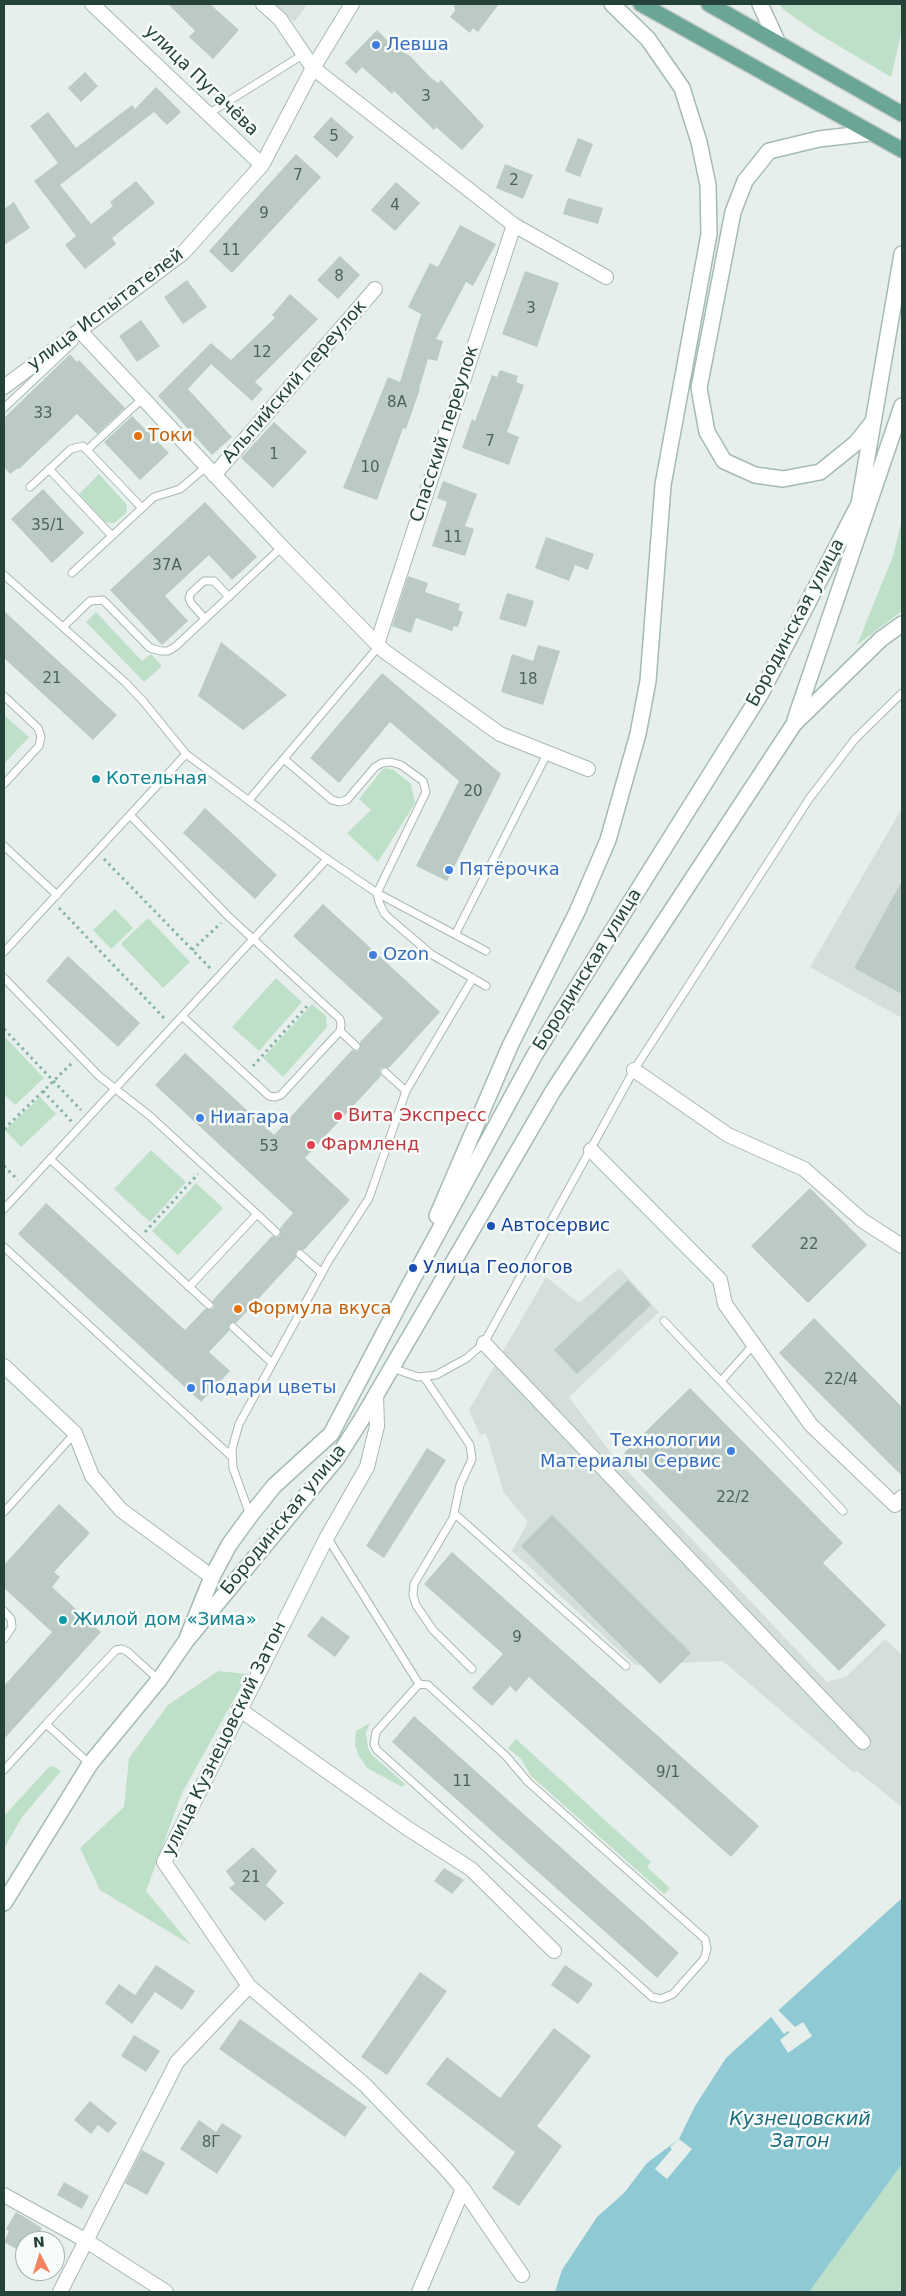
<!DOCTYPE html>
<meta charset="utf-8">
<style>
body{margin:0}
#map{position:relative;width:906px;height:2296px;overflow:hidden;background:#e6efeb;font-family:"DejaVu Sans",sans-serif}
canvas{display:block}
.frame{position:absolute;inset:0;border:5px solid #24423a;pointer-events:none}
.north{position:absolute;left:15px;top:2231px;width:50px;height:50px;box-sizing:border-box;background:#f7fbf9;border:1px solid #a3b1ad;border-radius:50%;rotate:355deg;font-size:14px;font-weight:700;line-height:20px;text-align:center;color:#24423a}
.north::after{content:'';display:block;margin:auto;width:18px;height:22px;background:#f4845f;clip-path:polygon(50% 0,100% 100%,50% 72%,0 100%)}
</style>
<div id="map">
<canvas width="906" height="2296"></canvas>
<div class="frame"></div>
<div class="north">N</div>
</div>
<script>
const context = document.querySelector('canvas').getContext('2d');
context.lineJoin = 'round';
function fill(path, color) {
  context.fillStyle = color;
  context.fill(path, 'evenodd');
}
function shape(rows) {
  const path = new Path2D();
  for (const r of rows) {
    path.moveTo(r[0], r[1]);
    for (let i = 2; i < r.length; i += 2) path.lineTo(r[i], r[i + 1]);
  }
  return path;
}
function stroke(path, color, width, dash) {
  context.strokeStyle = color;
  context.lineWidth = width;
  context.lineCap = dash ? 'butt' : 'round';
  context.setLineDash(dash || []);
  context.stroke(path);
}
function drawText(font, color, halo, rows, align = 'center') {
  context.font = font + ' "DejaVu Sans",sans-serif';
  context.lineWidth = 5;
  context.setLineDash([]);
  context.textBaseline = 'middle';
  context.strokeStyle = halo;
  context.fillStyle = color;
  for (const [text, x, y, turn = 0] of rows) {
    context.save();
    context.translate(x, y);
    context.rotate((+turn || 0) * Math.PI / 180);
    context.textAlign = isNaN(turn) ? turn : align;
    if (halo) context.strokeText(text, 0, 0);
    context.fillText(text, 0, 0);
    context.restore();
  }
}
const built = shape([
 [274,4,308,4,294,22],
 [902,808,902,1018,810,967],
 [619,1268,659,1312,569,1397,614,1457,827,1682,846,1677,885,1639,902,1655,902,1807,857,1771,854,1773,723,1661,635,1665,512,1551,528,1522,504,1493,486,1433,480,1435,469,1410,546,1277,579,1303]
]);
const green = shape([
 [779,4,902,4,902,30,891,77,817,33,784,10],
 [99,474,127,505,126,513,114,523,105,522,79,494],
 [902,520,902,611,857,645,893,556],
 [96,612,142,661,151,654,162,666,144,682,86,622],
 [4,715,29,737,4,764],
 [386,768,394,770,411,784,415,803,378,862,347,833,371,810,359,799,382,770],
 [115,909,133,928,111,949,93,930],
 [148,918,190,962,163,988,121,944],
 [276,978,302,1002,259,1051,232,1027],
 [312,1004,326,1016,327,1027,283,1077,263,1058],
 [4,1036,44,1078,15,1105,4,1094],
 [40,1097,56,1114,21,1147,5,1130],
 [151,1150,186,1182,150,1222,114,1189],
 [196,1183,223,1208,178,1255,152,1231],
 [218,1671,248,1674,182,1793,146,1891,191,1945,100,1890,80,1848,124,1807,129,1758,168,1705],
 [370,1723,366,1733,368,1748,372,1755,405,1784,402,1787,367,1768,358,1754,355,1745,356,1731],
 [516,1739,651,1862,647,1867,670,1888,664,1894,531,1776,521,1759,508,1748],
 [53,1766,61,1771,22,1817,4,1849,4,1816,48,1768],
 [902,2164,902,2292,809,2292]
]);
const water = shape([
 [902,1898,902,2164,809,2292,555,2292,562,2270,597,2217,624,2193,647,2163,679,2139,695,2106,726,2058]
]);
const pier = shape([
 [778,2010,795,2027,803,2022,812,2036,788,2053,780,2040,790,2032,788,2031,784,2034,771,2017],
 [679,2139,692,2149,667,2179,655,2169,672,2149,670,2147]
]);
const building = shape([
 [168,4,210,4,239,30,213,59,189,37,195,31],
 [454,4,499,4,478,32,473,28,470,33,450,17,455,11],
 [377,30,394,47,410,56,431,78,438,83,441,80,484,126,462,150,436,127,434,130,394,91,392,94,362,67,356,74,345,63],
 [85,72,98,86,81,102,68,88],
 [156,87,181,112,167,125,154,112,60,185,91,224,113,206,110,202,136,181,155,203,112,238,116,244,85,269,65,245,76,236,34,181,58,163,30,126,48,112,76,148,132,105,135,109],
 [331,117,354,137,337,158,313,137],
 [578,138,593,144,580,177,565,171],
 [296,154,321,177,232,273,209,251],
 [505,164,533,175,523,199,496,188],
 [396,182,420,203,395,231,371,210],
 [568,198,603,208,598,224,563,214],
 [14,202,30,228,4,245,4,209],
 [460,225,496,244,473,286,466,282,436,339,443,341,437,361,428,359,419,389,420,389,406,429,403,428,377,500,343,488,388,377,400,382,421,314,408,307,430,263,438,267],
 [340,256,360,275,338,299,317,280],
 [525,271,559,283,537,347,502,334],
 [187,280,207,307,183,324,164,297],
 [290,294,318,319,255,382,263,389,252,401,211,364,188,389,232,437,212,455,158,396,211,343,231,360,275,318,272,315],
 [141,320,160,346,137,362,119,336],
 [70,354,77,362,79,360,125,408,97,434,77,414,19,469,18,468,10,474,4,467,4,418],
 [500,370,518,376,516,382,524,385,507,432,519,437,509,465,462,448,472,419,475,421,492,375,497,377],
 [132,416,169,453,140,480,104,442],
 [274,422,307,452,273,488,241,458],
 [443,481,477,494,465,526,474,529,465,556,432,546,447,502,437,498],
 [43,489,84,533,52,563,11,519],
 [205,502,257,557,232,580,209,555,165,596,188,621,162,645,110,590],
 [546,537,594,554,588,570,575,565,569,581,535,568],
 [408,576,428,583,425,592,460,604,458,610,463,612,458,627,454,626,452,631,416,618,411,633,392,626],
 [507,593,534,601,526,627,499,619],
 [4,611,117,715,93,740,4,658],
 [221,642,287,695,243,730,198,696],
 [538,645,560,651,543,705,501,692,512,654,533,661],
 [382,673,501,774,447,881,416,866,459,781,390,722,339,783,310,758],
 [205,808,277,875,255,899,183,833],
 [902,881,902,994,854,968],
 [323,904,440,1012,389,1068,381,1068,380,1071,381,1076,305,1158,350,1200,304,1250,296,1250,296,1258,236,1323,229,1324,229,1331,209,1352,230,1371,201,1402,18,1234,46,1203,185,1330,205,1309,213,1309,214,1306,212,1301,272,1236,277,1237,280,1235,280,1228,293,1213,155,1085,185,1053,274,1135,352,1050,357,1051,360,1049,360,1042,383,1018,293,936],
 [68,956,140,1023,118,1047,46,981],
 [810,1188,867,1245,808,1303,751,1246],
 [628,1280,651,1305,577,1374,554,1350],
 [814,1318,902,1407,902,1476,779,1353],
 [690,1388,843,1543,823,1563,886,1625,839,1671,624,1453],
 [427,1448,446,1460,384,1558,366,1546],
 [59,1504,90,1533,54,1572,60,1577,52,1587,101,1632,4,1739,4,1686,52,1632,4,1588,4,1565],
 [552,1515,691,1653,660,1684,521,1546],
 [452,1552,759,1826,731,1857,529,1677,516,1692,510,1686,492,1706,472,1688,503,1654,424,1584],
 [322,1616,350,1637,335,1657,307,1636],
 [414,1716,679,1953,657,1978,392,1742],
 [253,1847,277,1871,266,1885,284,1903,265,1921,229,1888,235,1884,226,1871],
 [444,1868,464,1880,452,1894,434,1881],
 [156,1965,195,1991,182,2010,155,1992,132,2024,105,2003,119,1984,135,1995],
 [565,1965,593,1984,578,2004,551,1985],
 [420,1972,447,1991,387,2075,361,2057],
 [240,2019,367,2107,345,2137,219,2049],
 [554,2028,591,2056,537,2126,562,2146,519,2206,492,2188,515,2152,426,2084,447,2057,500,2098],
 [134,2035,160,2051,146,2072,121,2056],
 [90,2101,117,2123,108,2133,98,2125,91,2134,74,2120],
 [199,2120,216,2132,222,2123,242,2136,217,2174,180,2149],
 [142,2150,165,2163,147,2195,125,2183],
 [64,2182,89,2196,82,2209,57,2195],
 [16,2212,42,2228,34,2241,25,2241,25,2254,4,2242,9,2231,6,2229]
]);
const path = shape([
 [104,859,211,969],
 [59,908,165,1019],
 [192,950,221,923],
 [4,1029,81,1110],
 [253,1066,309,1004],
 [43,1091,72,1122],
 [4,1129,72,1063],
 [4,1166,18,1180],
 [145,1232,198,1174]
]);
const lane = shape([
 [208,114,304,54],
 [4,408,74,342],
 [87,450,143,398],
 [49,469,112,536],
 [30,487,71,449,83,446,142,508],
 [72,573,154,497,180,489,207,466],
 [4,575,126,683,143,701,186,754,327,859,377,893,486,951],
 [205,619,191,603,189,598,191,593,204,581,214,581,229,597],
 [63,627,90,601,103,600,150,648,161,651,168,651,175,647,282,547],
 [4,696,38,728,41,737,39,746,4,784],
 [284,759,332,800,339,802,347,800,375,767,382,763,391,762,401,765,423,781,426,792,377,893,379,902,384,913,390,919,431,954,486,986],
 [249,800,379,646],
 [130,815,228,916,340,1019,341,1025,340,1031,281,1095,275,1097,269,1096,182,1016],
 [4,846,57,895],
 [456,933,548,752],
 [4,952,186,754],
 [4,978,99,1076,150,1116,257,1214,189,1287],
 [340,1031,356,1046],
 [385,1072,406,1091],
 [50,1159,209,1305],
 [4,1209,327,859],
 [257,1214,276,1232],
 [4,1247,232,1457],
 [300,1254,322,1273],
 [664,1321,843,1511],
 [233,1327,272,1363],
 [392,1368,418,1377,436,1375,467,1358,484,1343,634,1070,809,799,855,739,902,693],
 [424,1377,470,1445,472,1459,460,1485,453,1518,414,1584,413,1595,416,1605,433,1630,472,1669],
 [721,1381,754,1344],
 [4,1512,75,1433],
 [455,1514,626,1666],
 [250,1515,233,1468,232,1449,239,1424,329,1260,369,1198,406,1091,473,978],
 [327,1537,419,1684,428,1685,506,1756,528,1782,705,1939,707,1949,704,1959,673,1994,661,1999,652,1997,377,1750,374,1744,376,1732,419,1684],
 [4,1611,11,1619,12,1627,4,1639],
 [46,1724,116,1650,122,1649,128,1652,159,1680],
 [4,1770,46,1724,90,1764]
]);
const street = shape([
 [92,4,262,165],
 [263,4,280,19,313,68,514,225,606,277],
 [80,331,282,547,384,651,500,734,588,769],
 [4,387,183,253,262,165,313,68,352,4],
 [214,475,375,289],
 [377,644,514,225],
 [634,1070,728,1135,804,1169,863,1221,902,1246],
 [591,1150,720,1280,725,1304,811,1425,895,1505,902,1497],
 [484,1343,863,1742],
 [4,1366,75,1433,92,1476,121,1510,212,1577],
 [239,1709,407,1828,471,1869,554,1951],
 [249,1986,365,2085,446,2169,463,2189,522,2275],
 [4,2195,85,2240,166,2292],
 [60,2292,177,2062,249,1986,164,1862,327,1537,367,1467,377,1426,376,1394],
 [419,2292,463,2189]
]);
const secondary = shape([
 [760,4,777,41],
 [870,133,819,139,769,151,745,181,733,212,699,388,707,432,724,461,755,475,783,479,820,472,856,443,872,423],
 [795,720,902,406],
 [437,1216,510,1046,577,912,608,840,638,734,648,681,663,485,709,234,708,185,699,142,682,88,648,39,612,4],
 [186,1641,212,1577,229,1545,250,1516,274,1486,331,1434,403,1297,534,1056,760,695,859,504,902,254],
 [4,1903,90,1764,159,1680,186,1641,337,1458,363,1417,553,1091,794,724,881,639,902,624]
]);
const primary = shape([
 [641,4,902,150],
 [709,4,902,114]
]);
const markers = [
 [376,45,5,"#3f7fe0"],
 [138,436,5,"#e8710a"],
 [96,779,5,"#0f9aa8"],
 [449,870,5,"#3f7fe0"],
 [373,955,5,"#3f7fe0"],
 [338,1116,5,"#e0444e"],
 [200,1118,5,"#3f7fe0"],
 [311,1145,5,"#e0444e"],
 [491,1226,5,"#1a4fb4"],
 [413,1268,5,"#1a4fb4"],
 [238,1309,5,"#e8710a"],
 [191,1388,5,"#3f7fe0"],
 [731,1451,5,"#3f7fe0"],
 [63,1620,5,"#0f9aa8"]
];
const numberNames = [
 ["3",426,97],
 ["5",334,137],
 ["7",298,176],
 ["2",514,181],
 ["4",395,206],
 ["9",264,214],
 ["11",231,251],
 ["8",339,277],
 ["3",531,309],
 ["12",262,353],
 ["8А",397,403],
 ["33",43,414],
 ["7",490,442],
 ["1",274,455],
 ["10",370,468],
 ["35/1",48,526],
 ["11",453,538],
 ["37А",167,566],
 ["21",52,679],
 ["18",528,680],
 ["20",473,792],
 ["53",269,1147],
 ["22",809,1245],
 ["22/4",841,1380],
 ["22/2",733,1498],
 ["9",517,1638],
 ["9/1",668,1773],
 ["11",462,1782],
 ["21",251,1878],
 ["8Г",211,2143]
];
const shopNames = [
 ["Левша",386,45],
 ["Пятёрочка",459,870],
 ["Ozon",383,955],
 ["Ниагара",210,1118],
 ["Подари цветы",201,1388],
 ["Технологии",721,1441,"right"],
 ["Материалы Сервис",721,1462,"right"]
];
const streetNames = [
 ["улица Пугачёва",201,81,44],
 ["улица Испытателей",106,310,-37],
 ["Альпийский переулок",295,382,-49],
 ["Спасский переулок",445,434,-72],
 ["Бородинская улица",796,623,-62],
 ["Бородинская улица",588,970,-58],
 ["Бородинская улица",284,1520,-51],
 ["улица Кузнецовский Затон",225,1739,-64]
];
const foodNames = [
 ["Токи",148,436],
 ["Формула вкуса",248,1309]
];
const cultureNames = [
 ["Котельная",106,779],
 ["Жилой дом «Зима»",73,1620]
];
const healthNames = [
 ["Вита Экспресс",348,1116],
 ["Фармленд",321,1145]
];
const transitNames = [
 ["Автосервис",501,1226],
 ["Улица Геологов",423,1268]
];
const waterNames = [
 ["Кузнецовский",800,2120],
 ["Затон",800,2142]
];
fill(built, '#d4dfda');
fill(green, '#bfe0c8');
fill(water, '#8ec9d4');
fill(pier, '#e6efeb');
fill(building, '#bbcac4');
stroke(lane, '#a8b8b2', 9);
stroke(street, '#a8b8b2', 16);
stroke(secondary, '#a4bbb3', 18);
stroke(primary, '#c2cac8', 18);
stroke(path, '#86b3a5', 3, [2.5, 4]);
stroke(lane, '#fff', 7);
stroke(street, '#fff', 14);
stroke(secondary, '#fff', 15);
stroke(primary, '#6aa596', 15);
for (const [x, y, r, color] of markers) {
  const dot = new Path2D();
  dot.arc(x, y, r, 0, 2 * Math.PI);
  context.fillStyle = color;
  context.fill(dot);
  stroke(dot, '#f7fbf9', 2);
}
drawText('15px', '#4a645c', null, numberNames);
drawText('18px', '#366cbe', '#f7fbf9', shopNames, 'left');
drawText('18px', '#24423a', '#f7fbf9', streetNames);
drawText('18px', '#c56008', '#f7fbf9', foodNames, 'left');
drawText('18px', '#0d838f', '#f7fbf9', cultureNames, 'left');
drawText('18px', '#be3a42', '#f7fbf9', healthNames, 'left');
drawText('18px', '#164399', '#f7fbf9', transitNames, 'left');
drawText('italic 19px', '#1c6f80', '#f7fbf9', waterNames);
</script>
